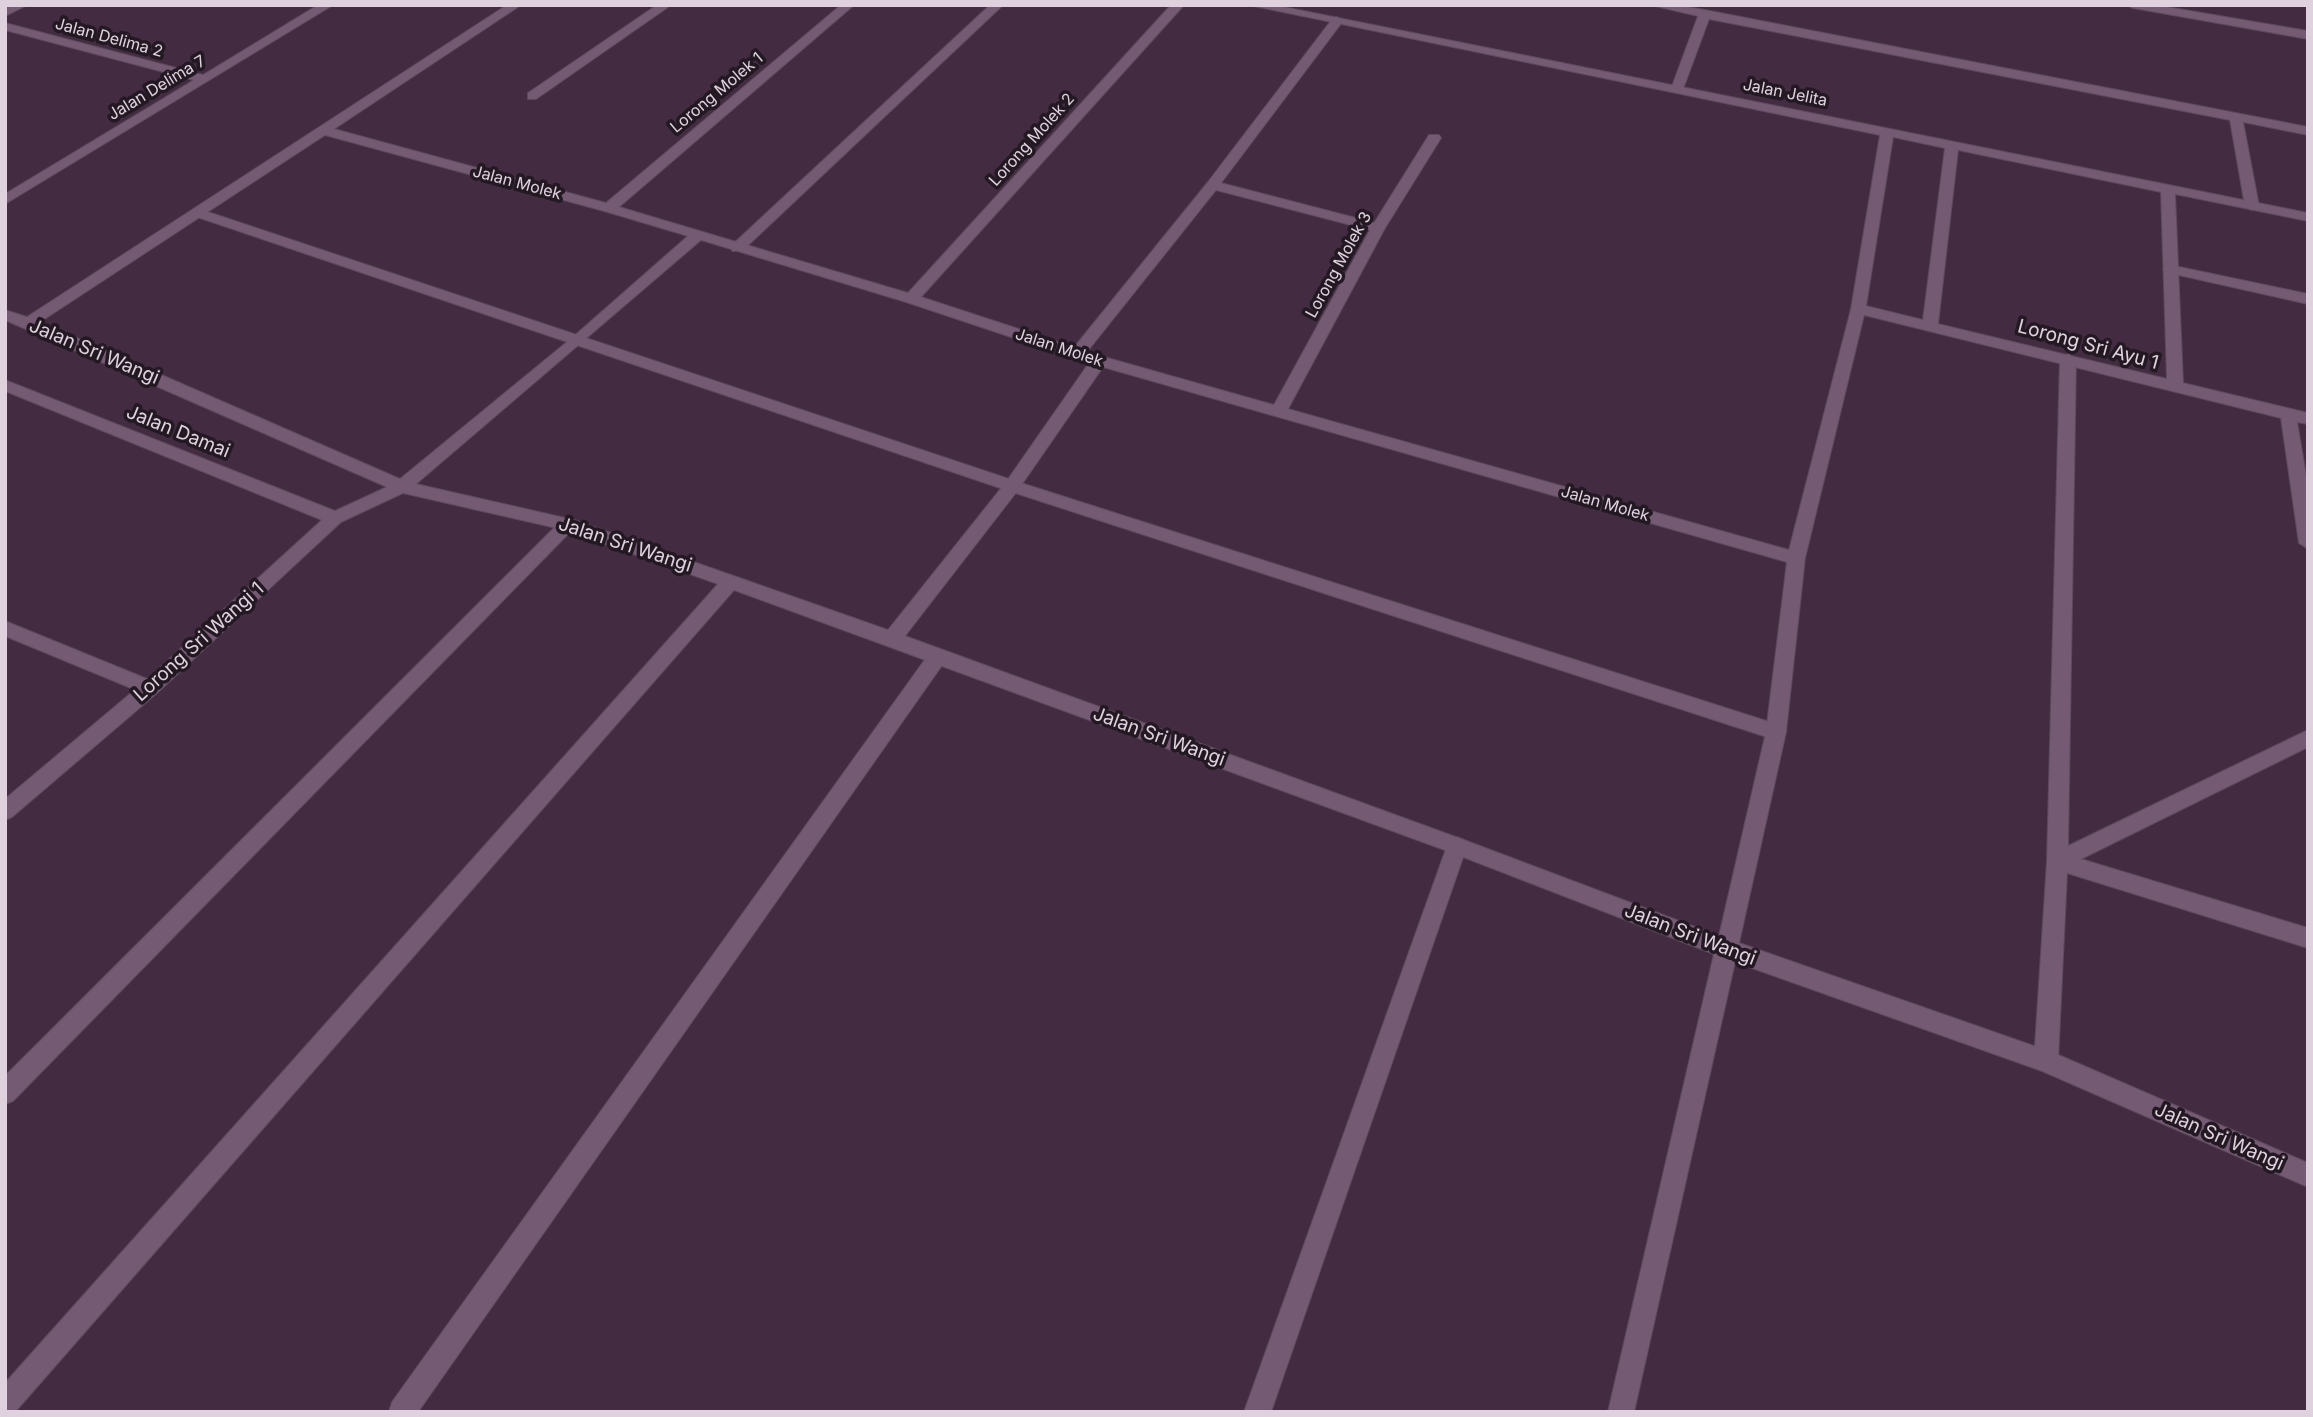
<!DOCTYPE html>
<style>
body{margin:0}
#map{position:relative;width:2313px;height:1417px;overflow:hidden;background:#432c42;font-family:Inter,sans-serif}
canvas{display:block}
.frame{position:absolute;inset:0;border:7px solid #e0d1df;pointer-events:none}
</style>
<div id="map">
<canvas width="2313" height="1417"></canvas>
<div class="frame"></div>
</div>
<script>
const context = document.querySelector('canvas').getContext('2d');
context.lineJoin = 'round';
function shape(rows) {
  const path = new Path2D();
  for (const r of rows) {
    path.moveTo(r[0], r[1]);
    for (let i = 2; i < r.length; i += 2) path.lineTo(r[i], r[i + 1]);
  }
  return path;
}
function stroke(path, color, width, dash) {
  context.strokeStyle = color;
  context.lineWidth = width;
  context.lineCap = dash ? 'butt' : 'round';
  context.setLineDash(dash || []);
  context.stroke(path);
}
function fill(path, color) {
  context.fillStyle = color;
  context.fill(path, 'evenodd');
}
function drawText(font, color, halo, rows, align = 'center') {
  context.font = font + ' Inter,sans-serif';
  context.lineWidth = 7;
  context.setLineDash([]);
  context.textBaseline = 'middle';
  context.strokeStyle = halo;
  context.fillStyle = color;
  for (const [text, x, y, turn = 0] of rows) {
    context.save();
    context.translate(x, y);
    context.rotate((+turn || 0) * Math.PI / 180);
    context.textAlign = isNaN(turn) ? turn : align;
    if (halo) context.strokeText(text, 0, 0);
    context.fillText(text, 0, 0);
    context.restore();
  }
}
const service = shape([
 [657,5,671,5,536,99,528,99,528,93,657,5],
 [990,5,1003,5,742,251,732,251,732,245,990,5],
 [1651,5,1676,5,1705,10,2308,127,2308,135,2243,122,2259,206,2252,210,2245,206,2230,120,1709,19,1683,89,1677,93,1671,89,1698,16,1651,5],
 [1337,17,1343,21,1221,183,1383,225,1383,231,1378,232,1216,190,1082,358,1072,358,1069,354,1072,350,1208,182,1333,18,1337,17],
 [199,209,1018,482,1776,724,1783,726,1786,732,1783,738,1776,740,1006,490,194,216,192,213,199,209],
 [2170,265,2308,294,2308,304,2165,272,2163,269,2165,266,2170,265],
 [2068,354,2076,359,2068,846,2308,730,2308,747,2081,859,2308,928,2308,948,2067,873,2058,1061,2054,1069,2046,1072,2038,1069,2034,1061,2047,861,2060,359,2068,354],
 [568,518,577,524,574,528,13,1101,5,1104,5,1076,562,520,568,518],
 [5,621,157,683,160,688,157,693,150,696,143,693,5,636,5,621],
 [938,649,945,651,947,656,945,661,418,1412,389,1412,392,1402,931,651,938,649],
 [1457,837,1464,840,1467,846,1271,1412,1244,1412,1447,846,1450,840,1457,837]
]);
const minor = shape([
 [11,5,27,5,5,16,5,8,11,5],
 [318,5,333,5,5,204,5,194,194,80,5,30,5,23,203,75,318,5],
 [507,5,521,5,334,129,606,203,841,5,854,5,619,207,908,293,1171,5,1184,5,921,297,1104,357,1274,405,1371,228,1429,135,1439,135,1441,138,1385,228,1288,409,1789,550,1851,309,1880,135,1249,5,1274,5,2308,213,2308,221,2175,194,2183,383,2308,413,2308,424,2297,422,2308,487,2308,549,2299,543,2281,418,1864,315,1805,558,1786,732,1739,943,2054,1053,2308,1163,2308,1187,2042,1071,1735,962,1634,1412,1608,1412,1714,954,1450,852,734,590,15,1412,5,1412,5,1383,718,584,565,530,403,493,341,522,157,693,12,817,5,820,5,799,143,683,322,520,5,391,5,380,335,511,387,487,5,320,5,310,27,317,507,5],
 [325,135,604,211,688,236,573,337,400,479,40,322,325,135],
 [1893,137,1945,148,1923,320,1866,306,1893,137],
 [1958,150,2161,192,2167,379,1938,324,1958,150],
 [701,240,906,302,1089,363,1006,482,888,630,574,520,416,484,701,240],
 [1103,367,1787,562,1766,732,1719,936,1464,840,905,636,1018,490,1103,367],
 [2127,5,2155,5,2308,31,2308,39,2133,8,2127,5]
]);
const farStreetnames = [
 ["Jalan Delima 2",109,38,15],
 ["Jalan Delima 7",157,88,-31],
 ["Lorong Molek 1",717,93,-40],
 ["Jalan Jelita",1785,93,11],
 ["Lorong Molek 2",1032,140,-48],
 ["Jalan Molek",517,183,15],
 ["Lorong Molek 3",1339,265,-61],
 ["Jalan Molek",1059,348,18],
 ["Jalan Molek",1605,504,16]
];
const streetNames = [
 ["Lorong Sri Ayu 1",2088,345,15],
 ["Jalan Sri Wangi",94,352,23],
 ["Jalan Damai",178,432,22],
 ["Jalan Sri Wangi",625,545,18],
 ["Lorong Sri Wangi 1",199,642,-42],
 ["Jalan Sri Wangi",1159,737,20],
 ["Jalan Sri Wangi",1690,935,21],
 ["Jalan Sri Wangi",2219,1137,24]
];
stroke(service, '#5c495b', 2);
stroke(minor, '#5c495b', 2);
fill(service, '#745a72');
fill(minor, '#745a72');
drawText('16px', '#e0d1df', '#231923', farStreetnames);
drawText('19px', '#e0d1df', '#231923', streetNames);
</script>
